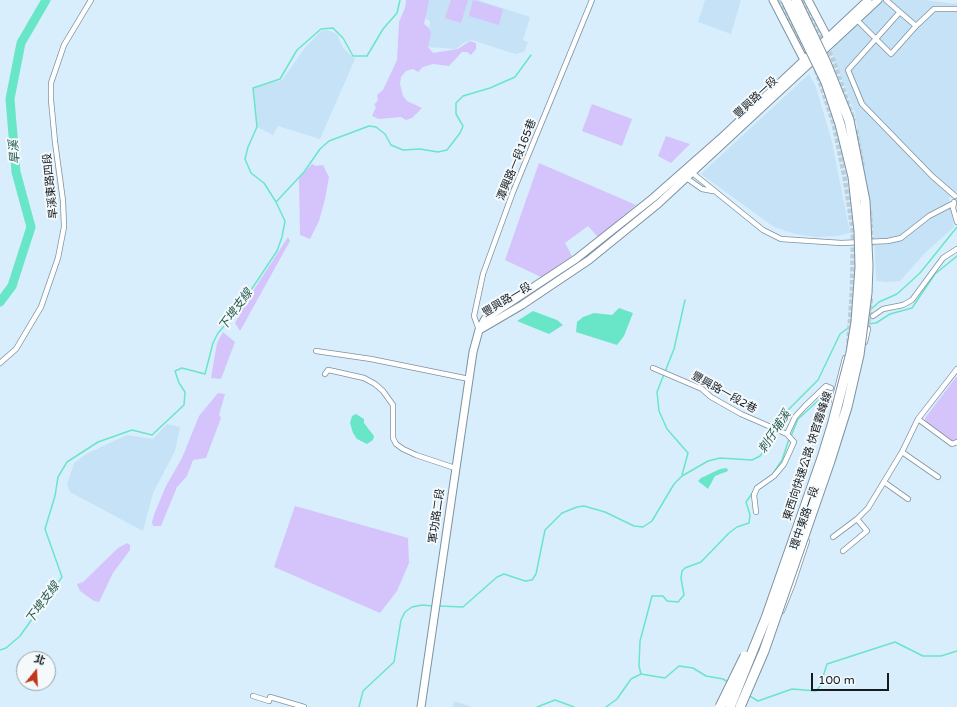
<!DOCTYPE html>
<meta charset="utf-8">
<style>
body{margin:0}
#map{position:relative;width:957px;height:707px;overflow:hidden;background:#d9eefd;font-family:"Varela Round","Noto Sans TC",sans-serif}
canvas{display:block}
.north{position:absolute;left:16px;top:651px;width:40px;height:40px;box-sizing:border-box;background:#f4f9fc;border:1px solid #9aa1a4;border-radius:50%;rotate:18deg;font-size:11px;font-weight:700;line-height:16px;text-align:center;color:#141c21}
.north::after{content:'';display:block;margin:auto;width:14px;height:18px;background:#c23719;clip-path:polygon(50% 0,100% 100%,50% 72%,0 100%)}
.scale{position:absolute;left:811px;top:673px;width:78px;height:18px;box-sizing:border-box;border:2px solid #141c21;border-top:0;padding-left:5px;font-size:12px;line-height:14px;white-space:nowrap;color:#141c21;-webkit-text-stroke:3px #f4f9fc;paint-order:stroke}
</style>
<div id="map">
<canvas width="957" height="707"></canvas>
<div class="north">北</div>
<div class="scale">100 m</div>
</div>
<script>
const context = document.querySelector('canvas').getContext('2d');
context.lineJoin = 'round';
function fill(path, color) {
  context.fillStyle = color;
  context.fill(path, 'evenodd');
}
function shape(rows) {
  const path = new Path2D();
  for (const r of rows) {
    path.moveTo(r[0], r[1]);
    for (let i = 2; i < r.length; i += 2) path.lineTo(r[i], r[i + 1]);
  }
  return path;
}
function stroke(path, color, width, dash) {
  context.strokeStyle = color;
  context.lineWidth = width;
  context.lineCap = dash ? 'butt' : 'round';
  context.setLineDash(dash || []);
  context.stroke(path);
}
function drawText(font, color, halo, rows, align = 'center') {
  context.font = font + ' "Varela Round","Noto Sans TC",sans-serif';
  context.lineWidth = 4;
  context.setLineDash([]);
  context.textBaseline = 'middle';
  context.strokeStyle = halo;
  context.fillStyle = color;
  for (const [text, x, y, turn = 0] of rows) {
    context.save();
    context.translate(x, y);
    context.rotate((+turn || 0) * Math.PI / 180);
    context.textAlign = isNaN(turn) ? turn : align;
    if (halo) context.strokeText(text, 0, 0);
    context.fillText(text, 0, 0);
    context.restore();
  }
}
const built = shape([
 [427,0,478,0,530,17,523,40,528,42,524,52,515,54,472,40,465,42,456,49,427,47,430,21,423,17],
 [705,0,741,0,731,34,698,22],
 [883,0,924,0,956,4,957,2,957,191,949,198,954,227,925,253,900,281,887,282,876,281,874,234,855,113,831,50],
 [327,30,337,34,343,48,355,59,320,139,278,126,273,135,257,127,253,88,282,80,304,49,321,31],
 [809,74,816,87,832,142,850,233,837,236,816,237,795,234,774,227,701,174],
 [167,424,180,427,175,451,153,493,143,531,70,492,67,484,74,463,86,454,127,435,153,439],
 [454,701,472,707,453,707]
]);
const green = shape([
 [406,0,429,0,424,24,428,27,431,33,428,47,433,53,458,49,470,41,476,43,476,49,471,55,467,52,462,52,449,66,433,64,423,67,418,72,413,69,406,71,401,77,400,84,403,96,407,101,422,108,412,118,406,120,401,117,379,119,372,116,376,107,374,105,378,100,377,95,383,90,397,60,399,22,405,8],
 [451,0,468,0,461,23,445,18],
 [473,0,503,9,499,25,469,16],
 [592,104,632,119,622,146,582,131],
 [666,136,690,144,671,163,658,156],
 [539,163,636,205,598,237,588,226,565,243,572,256,541,277,505,260],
 [312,164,316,166,323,165,329,177,325,199,319,221,310,239,300,235,299,178],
 [288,237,290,241,240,331,235,323,251,294],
 [223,332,235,342,221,379,211,378,217,343],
 [957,376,957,439,952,441,926,422,925,418],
 [218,393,225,394,219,415,221,418,206,458,193,460,187,476,177,487,161,526,153,526,152,522,155,512,166,486,182,458,199,416],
 [295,506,408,538,409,563,397,591,380,613,274,567],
 [127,543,130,545,130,550,113,573,99,602,94,601,80,591,77,584,83,582,118,548]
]);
const water = shape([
 [619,308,633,313,624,336,617,345,576,332,577,322,583,317,594,313,612,315],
 [533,311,557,320,563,325,549,334,517,321],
 [356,414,364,419,364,423,374,436,373,440,367,444,357,439,353,433,350,423,352,416],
 [727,468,728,471,715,476,708,489,698,481,701,478,720,469]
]);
const stream = shape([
 [277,201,304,172,320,149,329,141,369,126,376,127,385,134,391,145,403,150,420,149,438,152,447,150,460,133,463,126,456,114,456,103,463,96,490,88,515,77,531,55],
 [869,311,879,302,897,294,920,273,957,227],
 [867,324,876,323,890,314,912,308,935,274,957,256],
 [791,436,798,419,831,389],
 [682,475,688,453,667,429,659,411,657,392,674,349,685,300],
 [772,475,782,460,789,439],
 [439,606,463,607,497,577,504,574,525,581,532,580,536,574,545,530,562,513,577,507,584,506,605,512,634,526,643,527,652,521,674,484,682,476,708,461,720,458,752,460,760,456,768,446,784,414,818,380,840,334,852,325],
 [0,650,6,648,20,636,62,577,45,529,55,496,58,477,67,462,98,442,132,430,152,435,184,405,185,392,179,383,175,371,182,368,205,374,213,343,218,333,235,314,277,251,282,237,285,221,276,202,264,183,251,173,245,159,248,147,257,127,253,88,280,79,297,50,321,29,333,28,343,38,353,56,367,56,383,29,397,13,400,0],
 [641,674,639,666,640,641,652,596,663,596,667,601,678,602,684,595,681,578,682,571,685,568,701,562,729,533,737,527,749,523,750,515,746,502,753,492],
 [748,695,758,701,792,689,816,691,820,686,827,664,895,642,923,656,941,656,957,651],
 [359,707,363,691,394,662,401,620,405,612,412,607,422,605,433,606],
 [537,707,555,700,574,707],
 [606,707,617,699,631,679,641,674,665,678,679,666,693,668,706,676,723,679,728,682]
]);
const river = shape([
 [0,302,12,286,31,227,16,172,10,99,21,43,46,0]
]);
const streetTunnel = shape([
 [779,0,804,46],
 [802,0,833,59,854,121],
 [816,70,834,125,845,180,853,233,852,290,848,348],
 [856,130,863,168],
 [870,211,872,246],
 [868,329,871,297]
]);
const street = shape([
 [899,13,848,70,862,104,932,176,955,196],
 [855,18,891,54,916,26,886,0],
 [916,26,934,9,957,9],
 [690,171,763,230,781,239,841,243,888,241,901,238,929,216,954,203],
 [685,177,702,189,713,191],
 [954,202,953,208,957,222],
 [873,316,883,309,903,305,912,300,943,258,957,249],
 [479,330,474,316,483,274,513,192,592,0],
 [865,342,868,329],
 [316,351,371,359,469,379],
 [0,363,16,349,41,307,58,258,64,227,63,201,55,142,51,100,51,83,64,45,91,0],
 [653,368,702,389,711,397,741,414,787,434,794,442,784,464,774,476,757,488,754,495,756,512],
 [325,374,328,370,333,371,364,378,375,384,383,391,393,405,393,438,396,444,403,449,416,455,455,468],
 [834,401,845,358],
 [918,419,952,444,957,442],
 [787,434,795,417,805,406,826,386,831,388],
 [902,452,938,477],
 [884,482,908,499],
 [833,537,857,519,868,508,902,452,918,419,957,369],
 [843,551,867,531,857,519],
 [782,611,792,586,807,541],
 [253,696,269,701,270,697,304,707]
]);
const secondary = shape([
 [773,0,805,62],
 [808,0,829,40],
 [481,329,522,305,589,260,658,204,878,0],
 [421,707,473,352,479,330,485,319,576,259,653,198,720,139,868,0]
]);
const highwayBridge = shape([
 [720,707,745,656],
 [730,707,766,618,822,458,833,422,851,353,856,322,860,267,859,231,853,177,840,124,826,82,786,0],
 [740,707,764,651,830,461,847,407,859,355,867,293,868,266,865,201,849,120,826,63,796,0]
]);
const streetNames = [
 ["豐興路一段",756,98,-43],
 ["潭興路一段165巷",517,160,-68],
 ["旱溪東路四段",51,186,-96],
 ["豐興路一段",507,300,-31],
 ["豐興路一段2巷",724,393,29],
 ["東西向快速公路 快官霧峰線",808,456,-72],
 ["軍功路二段",437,516,-82],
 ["環中東路一段",805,518,-71]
];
const waterNames = [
 ["旱溪",15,152,-95],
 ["下埤支線",236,310,-54],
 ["刺仔埔溪",775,432,-57],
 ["下埤支線",43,603,-54]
];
fill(built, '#c5e2f6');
fill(green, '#d5c3fb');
fill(water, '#69e5c7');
stroke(stream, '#69e5c7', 1.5);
stroke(river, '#69e5c7', 9);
stroke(streetTunnel, '#bbcedc', 4.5, [4.5, 2]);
stroke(street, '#7e92a0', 6);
stroke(secondary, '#7e92a0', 9);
stroke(street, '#fff', 4.5);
stroke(secondary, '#fff', 7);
stroke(highwayBridge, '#7e92a0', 11, []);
stroke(highwayBridge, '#fff', 9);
drawText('11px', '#141c21', '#f4f9fc', streetNames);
drawText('italic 12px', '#275b4e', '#f4f9fc', waterNames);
</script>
